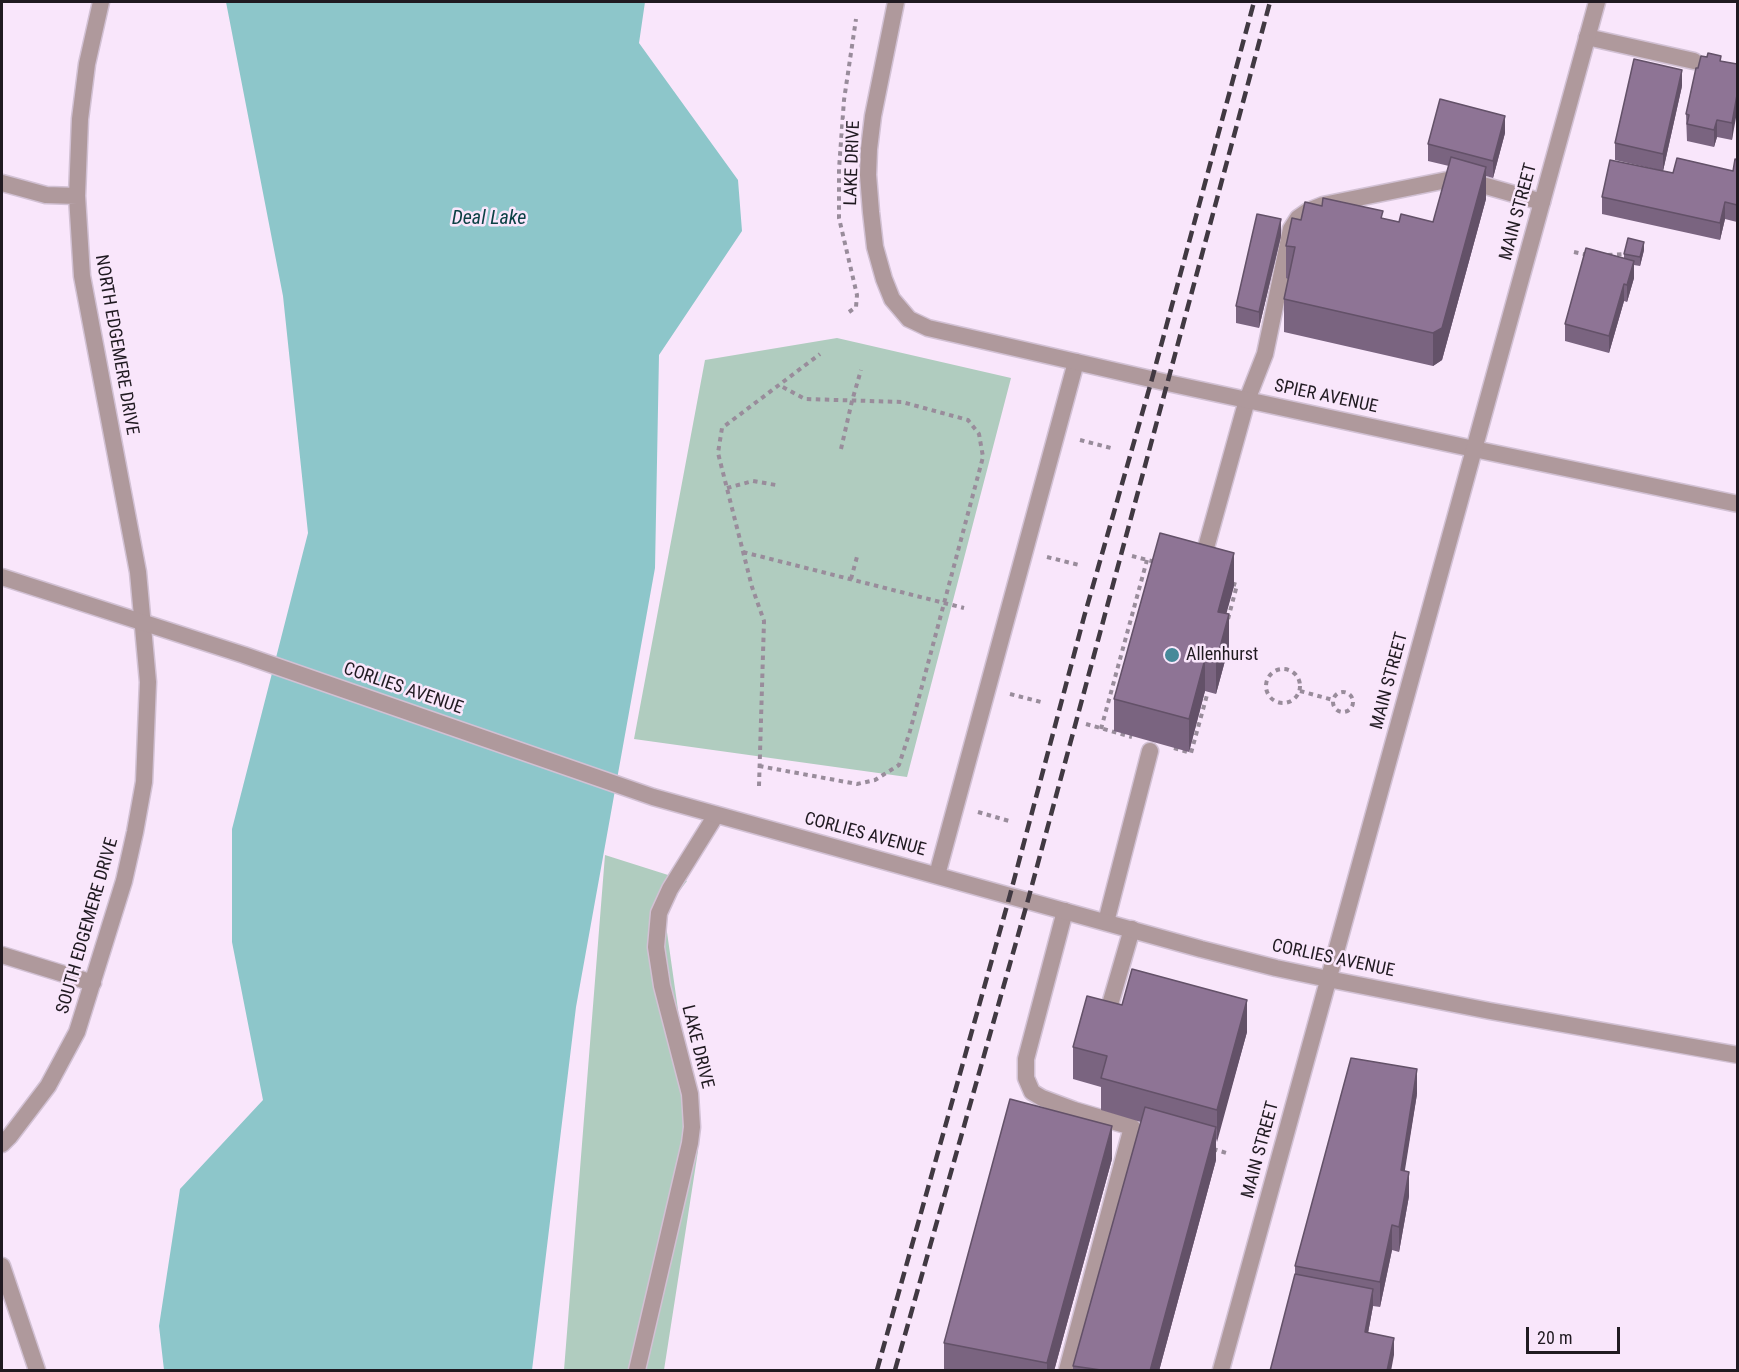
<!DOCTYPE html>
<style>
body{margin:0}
#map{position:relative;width:1739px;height:1372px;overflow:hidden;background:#f9e6fb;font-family:"Roboto Condensed",sans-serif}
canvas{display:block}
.frame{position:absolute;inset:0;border:3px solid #201a21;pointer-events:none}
.scale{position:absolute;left:1526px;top:1327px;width:94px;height:27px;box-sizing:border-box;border:3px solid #201a21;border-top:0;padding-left:8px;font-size:18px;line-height:21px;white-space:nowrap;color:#201a21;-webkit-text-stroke:4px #f9e6fb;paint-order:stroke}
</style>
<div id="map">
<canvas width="1739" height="1372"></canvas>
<div class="frame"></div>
<div class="scale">20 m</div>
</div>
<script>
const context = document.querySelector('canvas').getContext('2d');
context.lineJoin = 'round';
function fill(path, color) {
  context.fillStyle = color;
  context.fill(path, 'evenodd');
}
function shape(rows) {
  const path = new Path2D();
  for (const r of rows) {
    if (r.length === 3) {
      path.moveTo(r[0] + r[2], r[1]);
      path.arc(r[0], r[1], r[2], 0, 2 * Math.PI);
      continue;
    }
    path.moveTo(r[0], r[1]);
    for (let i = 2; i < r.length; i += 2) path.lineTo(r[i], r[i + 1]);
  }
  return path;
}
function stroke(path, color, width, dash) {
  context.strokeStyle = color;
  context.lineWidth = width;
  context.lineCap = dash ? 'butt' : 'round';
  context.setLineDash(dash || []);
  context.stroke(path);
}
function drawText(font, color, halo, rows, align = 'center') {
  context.font = font + ' "Roboto Condensed",sans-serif';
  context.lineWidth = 5;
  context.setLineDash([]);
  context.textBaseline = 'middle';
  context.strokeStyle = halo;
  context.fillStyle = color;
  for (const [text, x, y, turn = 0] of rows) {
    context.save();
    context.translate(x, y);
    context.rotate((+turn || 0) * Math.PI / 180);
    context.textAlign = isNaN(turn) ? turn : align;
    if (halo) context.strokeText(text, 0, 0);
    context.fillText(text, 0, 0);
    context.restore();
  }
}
const green = shape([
 [837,338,1011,378,907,777,634,739,705,360],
 [605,855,687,881,664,911,698,1151,664,1370,564,1370]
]);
const water = shape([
 [226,2,645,2,639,43,738,180,742,231,659,355,655,568,576,1007,532,1370,164,1370,159,1326,180,1189,263,1100,232,942,232,829,308,533,283,296]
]);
const path = shape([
 [1574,252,1588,255],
 [1608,255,1626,254],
 [849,312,856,307,857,295,839,218,839,169,844,100,856,19],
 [1080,440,1111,448],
 [841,449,852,401,861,370],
 [727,488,753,481,776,485],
 [743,552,964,608],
 [1132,556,1155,562],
 [1047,557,1079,565],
 [851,579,858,553],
 [1228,619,1237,585,1231,583],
 [1283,686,17],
 [1300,691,1333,700],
 [1343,702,10],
 [1010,694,1041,702],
 [1086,724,1132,737],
 [1101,729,1147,560],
 [1174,748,1191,753,1207,695],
 [759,766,857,784,875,780,899,765,910,731,983,457,979,434,968,420,902,402,805,399,779,385],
 [759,786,764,621,752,587,718,453,722,428,820,354],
 [978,812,1009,821],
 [1213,1149,1230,1154]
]);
const service = shape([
 [1587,37,1694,61],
 [1202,562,1247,400,1265,354,1291,229,1298,218,1308,211,1323,205,1447,180,1472,182,1542,202],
 [937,875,1076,362],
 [1065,911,1026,1059,1026,1078,1032,1092,1042,1098,1074,1110,1132,1127,1067,1370],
 [1106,922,1150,751],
 [1109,1008,1132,929]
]);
const minor = shape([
 [896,2,873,116,869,149,868,175,871,212,875,247,884,279,892,299,909,319,928,328,1168,383,1474,449,1738,504],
 [2,183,46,195,77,196],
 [2,955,93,983],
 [2,1144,10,1136,48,1086,77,1032,124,881,135,832,144,782,148,682,138,572,82,276,77,196,80,119,87,64,101,2],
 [2,1266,37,1370],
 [637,1370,690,1143,692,1127,690,1094,662,986,656,947,659,913,670,889,716,815]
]);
const tertiary = shape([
 [2,577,244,655,653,797,1201,949,1276,968,1328,979,1490,1011,1738,1055],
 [1221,1370,1597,2]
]);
const rail = shape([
 [877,1370,1010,895,1084,617,1152,379,1254,2],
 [895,1370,1028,900,1270,2]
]);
const wall = shape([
 [1721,61,1737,64,1732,140,1717,137,1714,147,1687,141,1686,114,1698,68],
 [1682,86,1663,171,1615,160,1615,143],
 [1505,133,1493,178,1486,176,1486,199,1442,360,1433,366,1284,332,1284,299,1288,279,1286,278,1286,246,1301,220,1383,219,1399,222,1433,222,1449,166,1428,161,1428,144],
 [1737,160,1737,222,1725,219,1720,240,1602,214,1602,197,1673,173,1733,171],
 [1281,236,1259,328,1236,323,1236,306],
 [1644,250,1640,266,1634,265,1634,278,1627,302,1624,301,1609,353,1565,341,1565,324,1624,258,1624,254],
 [1234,586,1226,613,1229,646,1216,694,1205,691,1189,752,1114,731,1114,699],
 [1122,1005,1247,1032,1216,1142,1216,1160,1159,1371,1073,1371,1073,1366,1141,1122,1101,1110,1101,1087,1073,1079,1073,1047],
 [1417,1094,1404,1171,1409,1196,1399,1252,1392,1250,1380,1307,1373,1306,1368,1333,1394,1355,1295,1274,1295,1266],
 [1112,1159,1054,1371,944,1371,944,1343]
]);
const shadedWall = shape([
 [1682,70,1682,86,1663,171,1663,154],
 [1737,95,1737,112,1732,140,1732,123],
 [1505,116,1505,133,1493,178,1493,161],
 [1717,120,1717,137,1714,147,1714,130],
 [1486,167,1486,199,1442,360,1433,366,1433,333],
 [1725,202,1725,219,1720,240,1720,223],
 [1281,219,1281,236,1259,328,1259,312],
 [1644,242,1644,250,1640,266,1640,257],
 [1634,261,1634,278,1627,302,1627,285],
 [1624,284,1624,301,1609,353,1609,336],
 [1234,553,1234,586,1218,644,1218,612],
 [1229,614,1229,646,1216,694,1216,662],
 [1205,659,1205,691,1189,752,1189,719],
 [1247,1000,1247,1032,1217,1142,1217,1110],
 [1417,1069,1417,1094,1401,1195,1401,1170],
 [1112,1126,1112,1159,1054,1371,1047,1371,1047,1363],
 [1216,1127,1216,1160,1159,1371,1150,1371],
 [1409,1172,1409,1196,1399,1252,1399,1227],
 [1392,1225,1392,1250,1380,1307,1380,1282],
 [1373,1289,1373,1306,1365,1349,1365,1332],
 [1394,1338,1394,1355,1391,1371,1387,1371]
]);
const building = shape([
 [1708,53,1721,56,1720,61,1737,64,1737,95,1732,123,1717,120,1714,130,1687,124,1689,115,1686,114,1696,68,1698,68,1701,56,1707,57,1708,53],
 [1634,59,1682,70,1663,154,1615,143,1634,59],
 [1440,99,1505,116,1493,161,1428,144,1440,99],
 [1451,157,1486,167,1442,328,1433,333,1284,299,1295,247,1286,246,1292,218,1301,220,1305,202,1322,206,1323,198,1383,211,1381,218,1399,222,1401,214,1433,222,1451,157],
 [1677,158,1733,171,1735,159,1737,160,1737,205,1725,202,1720,223,1602,197,1610,160,1673,173,1677,158],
 [1257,214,1281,219,1259,312,1236,306,1257,214],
 [1628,238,1644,242,1640,257,1624,254,1628,238],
 [1586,248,1634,261,1627,285,1624,284,1609,336,1565,324,1586,248],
 [1160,533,1234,553,1218,612,1229,614,1216,662,1205,659,1189,719,1114,699,1160,533],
 [1132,969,1247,1000,1217,1110,1101,1078,1107,1056,1073,1047,1087,996,1122,1005,1132,969],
 [1351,1058,1417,1069,1401,1170,1409,1172,1399,1227,1392,1225,1380,1282,1295,1266,1351,1058],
 [1010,1099,1112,1126,1047,1363,944,1343,1010,1099],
 [1145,1107,1216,1127,1150,1371,1108,1371,1073,1366,1145,1107],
 [1295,1274,1373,1289,1365,1332,1394,1338,1387,1371,1270,1371,1295,1274]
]);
const markers = [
 [1172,655,8,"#468999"]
];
const streetNames = [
 ["LAKE DRIVE",853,163,-88],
 ["MAIN STREET",1519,212,-75],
 ["NORTH EDGEMERE DRIVE",116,345,80],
 ["SPIER AVENUE",1326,397,12],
 ["MAIN STREET",1390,681,-75],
 ["CORLIES AVENUE",403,689,19],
 ["CORLIES AVENUE",865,835,15],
 ["SOUTH EDGEMERE DRIVE",88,926,-74],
 ["CORLIES AVENUE",1333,959,12],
 ["LAKE DRIVE",697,1047,76],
 ["MAIN STREET",1261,1150,-75]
];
const poiNames = [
 ["Allenhurst",1186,655]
];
const waterNames = [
 ["Deal Lake",489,219]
];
fill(green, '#b0ccbf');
fill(water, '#8dc6ca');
stroke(service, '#d2c1d4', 19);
stroke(minor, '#d2c1d4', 19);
stroke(tertiary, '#d2c1d4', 19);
stroke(path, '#998c9b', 4, [4.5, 4.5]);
stroke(service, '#af999c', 16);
stroke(minor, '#af999c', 16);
stroke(tertiary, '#af999c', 16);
stroke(rail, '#413942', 4.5, [12, 6]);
fill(wall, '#7a6480');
fill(shadedWall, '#635168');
fill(building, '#8e7495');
stroke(building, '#635168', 1.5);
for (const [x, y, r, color] of markers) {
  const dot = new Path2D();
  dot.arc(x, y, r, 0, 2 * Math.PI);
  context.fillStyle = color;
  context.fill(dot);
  stroke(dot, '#f9e6fb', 2);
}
drawText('18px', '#201a21', '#f9e6fb', streetNames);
drawText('18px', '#201a21', '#f9e6fb', poiNames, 'left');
drawText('italic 20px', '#0c4145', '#f9e6fb', waterNames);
</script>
